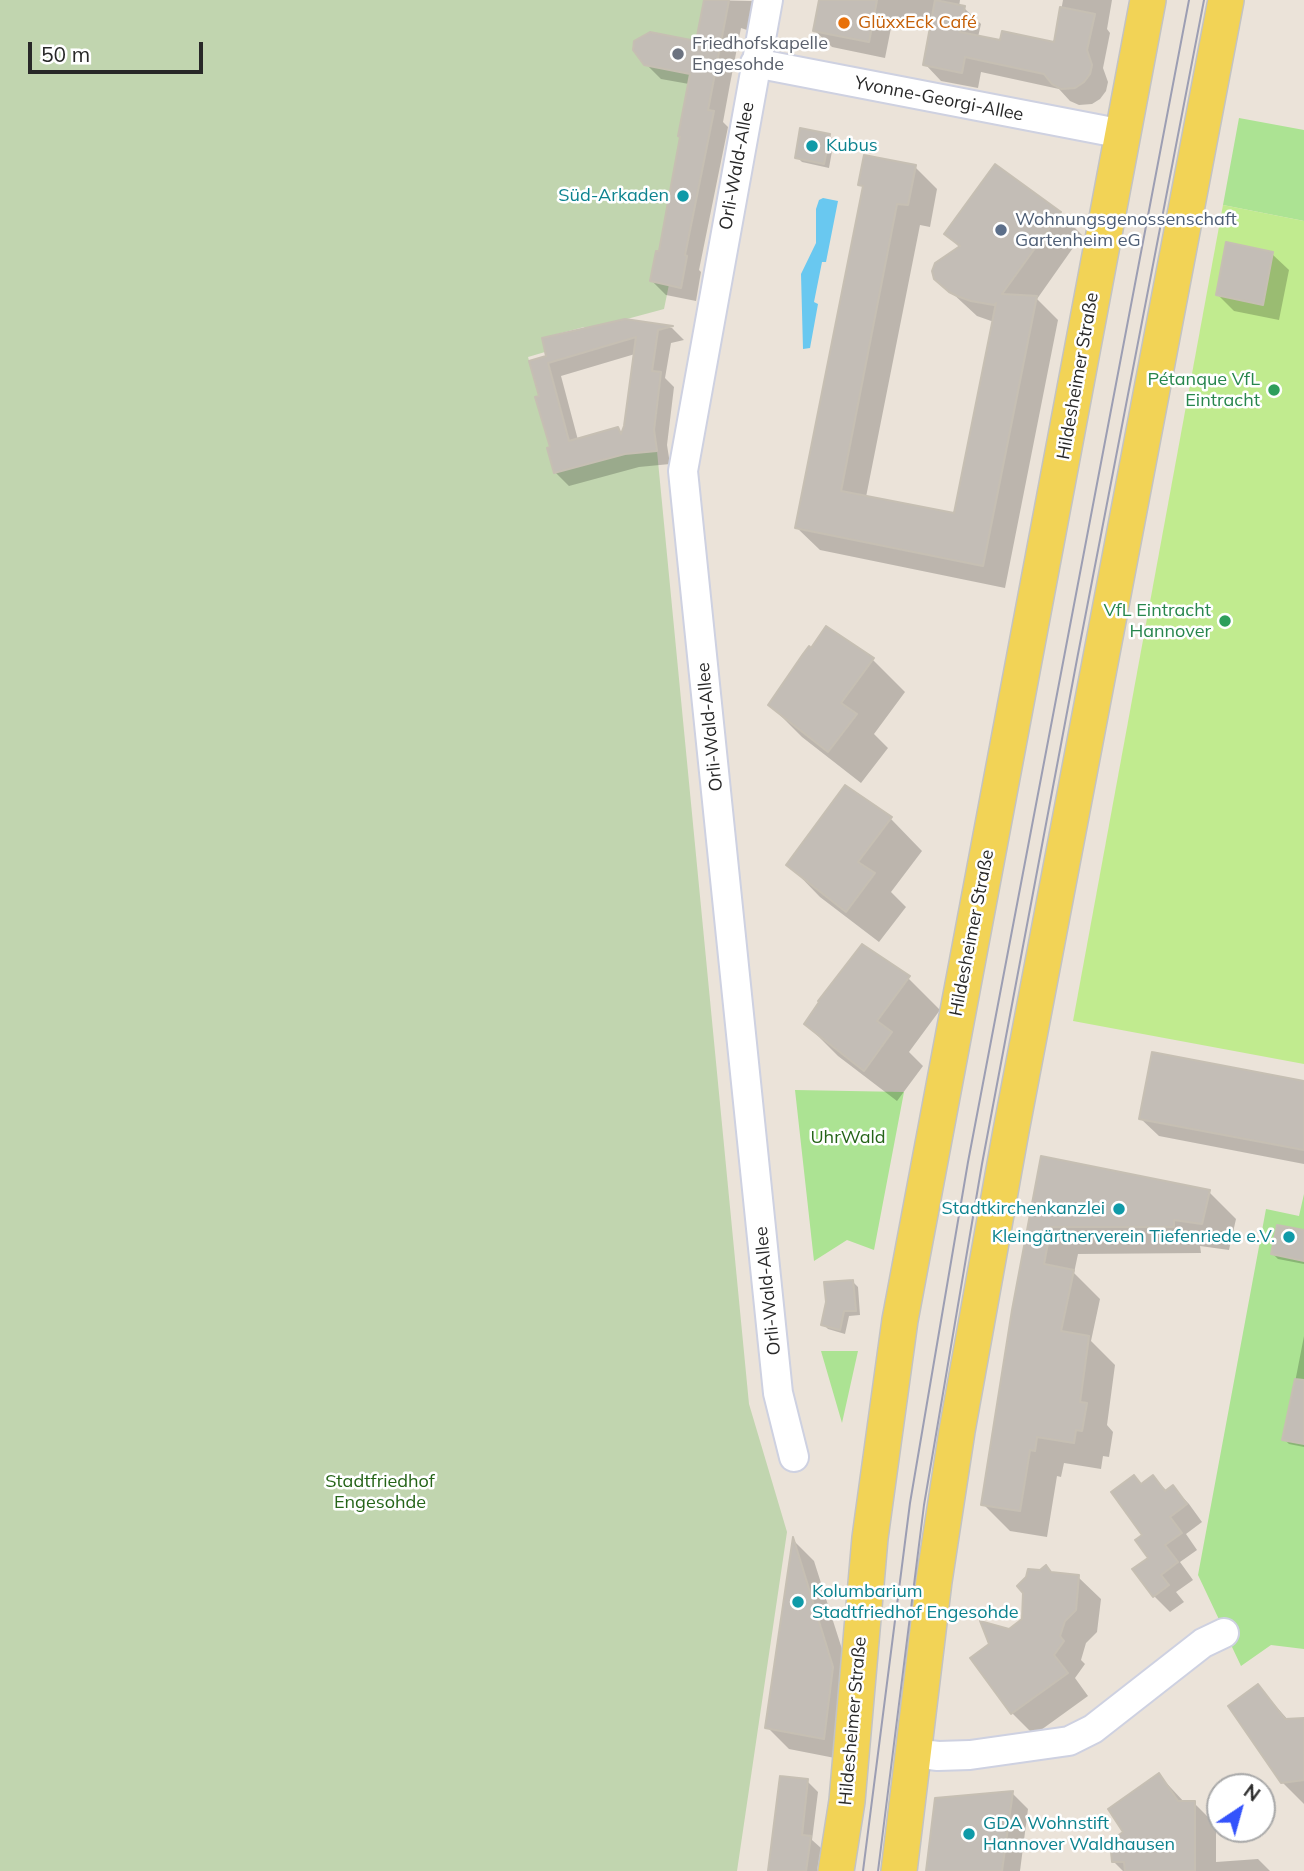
<!DOCTYPE html>
<meta charset="utf-8">
<style>
body{margin:0}
#map{position:relative;width:1304px;height:1871px;overflow:hidden;background:#ebe3d9;font-family:Mulish,sans-serif}
canvas{display:block}
.north{position:absolute;left:1206px;top:1773px;width:70px;height:70px;box-sizing:border-box;background:#fff;border:2px solid #a9a9a9;border-radius:50%;rotate:36deg;font-size:19px;font-weight:700;line-height:28px;text-align:center;color:#282828}
.north::after{content:'';display:block;margin:auto;width:24px;height:32px;background:#3453fc;clip-path:polygon(50% 0,100% 100%,50% 72%,0 100%)}
.scale{position:absolute;left:28px;top:42px;width:175px;height:32px;box-sizing:border-box;border:4px solid #282828;border-top:0;padding-left:9px;font-size:21px;line-height:24px;white-space:nowrap;color:#282828;-webkit-text-stroke:5px #fff;paint-order:stroke}
</style>
<div id="map">
<canvas width="1304" height="1871"></canvas>
<div class="north">N</div>
<div class="scale">50 m</div>
</div>
<script>
const context = document.querySelector('canvas').getContext('2d');
context.lineJoin = 'round';
function fill(path, color) {
  context.fillStyle = color;
  context.fill(path, 'evenodd');
}
function shape(rows) {
  const path = new Path2D();
  for (const r of rows) {
    path.moveTo(r[0], r[1]);
    for (let i = 2; i < r.length; i += 2) path.lineTo(r[i], r[i + 1]);
  }
  return path;
}
function stroke(path, color, width, dash) {
  context.strokeStyle = color;
  context.lineWidth = width;
  context.lineCap = dash ? 'butt' : 'round';
  context.setLineDash(dash || []);
  context.stroke(path);
}
function drawText(font, color, halo, rows, align = 'center') {
  context.font = font + ' Mulish,sans-serif';
  context.lineWidth = 5;
  context.setLineDash([]);
  context.textBaseline = 'middle';
  context.strokeStyle = halo;
  context.fillStyle = color;
  for (const [text, x, y, turn = 0] of rows) {
    context.save();
    context.translate(x, y);
    context.rotate((+turn || 0) * Math.PI / 180);
    context.textAlign = isNaN(turn) ? turn : align;
    if (halo) context.strokeText(text, 0, 0);
    context.fillText(text, 0, 0);
    context.restore();
  }
}
const green = shape([
 [1239,118,1304,130,1304,221,1223,205],
 [795,1090,904,1092,874,1250,847,1240,814,1261],
 [1304,1194,1304,1649,1271,1645,1241,1666,1198,1575,1266,1209,1299,1216],
 [821,1351,858,1351,842,1423]
]);
const cemetery = shape([
 [0,0,727,0,664,309,586,330,584,327,542,338,545,352,528,357,539,396,535,397,550,447,547,448,554,473,625,454,657,451,749,1404,787,1532,737,1871,0,1871]
]);
const pitch = shape([
 [1223,205,1304,221,1304,1064,1073,1021]
]);
const water = shape([
 [823,198,838,201,826,262,822,262,814,302,818,304,810,348,803,349,801,274,816,243,816,209,819,200]
]);
const shadow = shape([
 [705,0,753,1,747,30,741,28,730,84,723,122,728,127,699,270,701,272,696,301,666,295,652,281,660,253,689,84,661,79,646,64,697,43],
 [821,0,960,0,959,7,964,8,981,24,978,37,1002,42,1055,44,1063,0,1112,0,1107,29,1110,33,1103,68,1108,82,1106,91,1100,99,1092,104,1079,105,1070,101,1059,89,981,72,978,88,941,81,925,64,932,25,893,18,885,58,832,47,815,31],
 [829,135,834,140,829,168,802,162,797,157],
 [915,167,937,189,930,227,920,225,866,497,955,515,994,322,977,316,938,280,960,248,947,234,1060,213,1082,235,1037,299,1058,320,1005,588,820,550,797,528,865,189,860,184],
 [1272,254,1289,270,1279,320,1234,311,1217,294],
 [625,321,672,328,684,340,671,343,665,378,674,387,667,445,670,464,639,467,569,486,555,472,541,397,549,357],
 [635,354,623,434,618,429,578,440,561,376],
 [873,660,905,692,874,734,888,748,861,783,802,737,770,705],
 [891,819,922,851,891,892,906,907,879,942,820,897,788,864],
 [908,978,940,1010,909,1052,923,1066,897,1101,838,1056,806,1024],
 [1304,1083,1304,1164,1159,1136,1141,1119],
 [1043,1158,1209,1192,1236,1219,1229,1250,1200,1246,1201,1253,1078,1254,1074,1273,1100,1299,1091,1341,1115,1365,1107,1425,1113,1432,1109,1457,1103,1456,1101,1469,1064,1463,1061,1477,1057,1476,1047,1537,1010,1531,983,1504],
 [1304,1232,1304,1264,1278,1259,1273,1254],
 [853,1282,858,1287,860,1315,849,1316,845,1334,828,1329,823,1324],
 [1304,1336,1304,1447,1289,1444,1284,1439],
 [1153,1477,1167,1491,1173,1487,1189,1504,1202,1522,1186,1534,1197,1550,1180,1562,1193,1580,1176,1592,1184,1602,1170,1612,1154,1596,1150,1558,1145,1535,1142,1485],
 [794,1541,814,1561,855,1690,845,1760,789,1749,767,1727],
 [1052,1574,1078,1577,1101,1599,1097,1632,1086,1643,1081,1660,1085,1664,1075,1678,1088,1696,1034,1735,1012,1713,972,1658,1024,1620],
 [1258,1686,1289,1721,1304,1720,1304,1804,1282,1782],
 [1159,1775,1185,1803,1194,1803,1216,1825,1216,1862,1258,1859,1270,1871,1123,1871,1114,1862,1126,1833],
 [807,1781,818,1792,812,1840,821,1848,817,1871,769,1871],
 [1012,1793,1028,1809,1020,1871,929,1871]
]);
const building = shape([
 [704,0,729,0,708,110,714,111,685,255,687,256,681,288,650,281,656,251,659,251,680,137,678,136,690,74,644,65,633,50,634,41,650,32,696,41,704,0],
 [819,0,877,0,869,42,813,31,819,0],
 [935,0,965,6,960,32,1000,40,1002,31,1054,42,1060,7,1095,14,1087,50,1092,65,1090,74,1084,82,1075,88,1061,89,1052,84,1044,74,965,57,962,73,923,65,935,0],
 [800,128,830,134,824,164,795,158,800,128],
 [864,155,916,165,908,205,897,204,841,491,954,513,996,303,994,305,971,301,957,296,949,292,934,279,932,271,935,263,960,246,944,234,995,164,1061,212,1002,294,1037,296,983,566,795,528,863,186,858,185,864,155],
 [1226,242,1273,252,1263,305,1216,295,1226,242],
 [625,319,673,326,658,330,652,371,661,372,654,430,657,451,625,454,554,473,547,448,550,447,535,397,539,396,529,361,546,356,542,338,625,319],
 [636,337,624,426,621,434,618,427,569,441,548,363,636,337],
 [826,626,874,658,841,703,857,714,828,752,768,705,803,654,809,646,811,648,826,626],
 [845,785,892,817,858,862,875,873,846,912,786,865,845,785],
 [862,944,910,976,877,1021,892,1032,864,1071,804,1024,819,1002,818,1001,862,944],
 [1152,1052,1304,1081,1304,1150,1139,1119,1152,1052],
 [1041,1156,1210,1190,1202,1224,1174,1220,1174,1227,1051,1227,1044,1264,1074,1270,1061,1331,1089,1336,1080,1402,1087,1403,1082,1431,1076,1430,1074,1443,1037,1437,1035,1451,1030,1450,1020,1511,981,1505,1012,1310,1041,1156],
 [1277,1225,1304,1230,1304,1261,1271,1254,1277,1225],
 [853,1280,856,1311,844,1311,840,1330,821,1325,826,1302,824,1282,853,1280],
 [1295,1379,1304,1380,1304,1444,1282,1440,1295,1379],
 [1134,1475,1141,1484,1153,1475,1165,1491,1173,1485,1187,1504,1170,1517,1182,1533,1165,1545,1178,1562,1161,1575,1169,1585,1153,1597,1132,1569,1148,1558,1135,1540,1142,1535,1111,1492,1134,1475],
 [793,1537,833,1667,824,1739,765,1728,793,1537],
 [1046,1565,1051,1572,1079,1575,1076,1610,1065,1621,1060,1636,1064,1641,1054,1655,1068,1673,1011,1714,970,1658,989,1644,980,1621,1009,1629,1022,1619,1023,1593,1017,1586,1026,1577,1028,1569,1040,1570,1046,1565],
 [1258,1684,1285,1719,1304,1718,1304,1780,1281,1783,1228,1706,1258,1684],
 [1159,1773,1178,1801,1195,1801,1195,1871,1125,1871,1124,1862,1112,1862,1110,1841,1123,1832,1108,1809,1159,1773],
 [780,1776,808,1779,802,1835,811,1836,806,1871,768,1871,780,1776],
 [1013,1791,1002,1871,926,1871,935,1798,1013,1791]
]);
const minor = shape([
 [768,0,683,471,778,1393,794,1457],
 [755,63,1123,134],
 [913,1753,938,1756,970,1755,1069,1741,1093,1729,1203,1643,1224,1633]
]);
const major = shape([
 [836,1871,847,1801,870,1538,900,1320,1148,0],
 [899,1871,934,1581,957,1431,1011,1131,1226,0]
]);
const tram = shape([
 [863,1871,910,1503,968,1162,1189,0],
 [878,1871,924,1505,982,1164,1078,654,1204,0]
]);
const markers = [
 [844,23,7,"#e8710a"],
 [678,54,7,"#6b7280"],
 [812,146,7,"#0f9aa8"],
 [683,196,7,"#0f9aa8"],
 [1001,230,7,"#5c6f8a"],
 [1274,390,7,"#2e9e5b"],
 [1225,621,7,"#2e9e5b"],
 [1119,1209,7,"#0f9aa8"],
 [1289,1237,7,"#0f9aa8"],
 [798,1602,7,"#0f9aa8"],
 [969,1834,7,"#0f9aa8"]
];
const foodNames = [
 ["GlüxxEck Café",858,23]
];
const worshipNames = [
 ["Friedhofskapelle",692,44],
 ["Engesohde",692,65]
];
const streetNames = [
 ["Yvonne-Georgi-Allee",939,99,11],
 ["Orli-Wald-Allee",737,166,-80],
 ["Hildesheimer Straße",1078,376,-80],
 ["Orli-Wald-Allee",710,727,-96],
 ["Hildesheimer Straße",972,933,-79],
 ["Orli-Wald-Allee",768,1291,-96],
 ["Hildesheimer Straße",853,1721,-85]
];
const cultureNames = [
 ["Kubus",826,146],
 ["Süd-Arkaden",669,196,"right"],
 ["Stadtkirchenkanzlei",1105,1209,"right"],
 ["Kleingärtnerverein Tiefenriede e.V.",1275,1237,"right"],
 ["Kolumbarium",812,1592],
 ["Stadtfriedhof Engesohde",812,1613],
 ["GDA Wohnstift",983,1824],
 ["Hannover Waldhausen",983,1845]
];
const serviceNames = [
 ["Wohnungsgenossenschaft",1015,220],
 ["Gartenheim eG",1015,241]
];
const leisureNames = [
 ["Pétanque VfL",1260,380],
 ["Eintracht",1260,401],
 ["VfL Eintracht",1211,611],
 ["Hannover",1211,632]
];
const parkNames = [
 ["UhrWald",848,1138],
 ["Stadtfriedhof",380,1482],
 ["Engesohde",380,1503]
];
fill(green, '#ace393');
fill(cemetery, '#c1d5af');
fill(pitch, '#c1eb8f');
fill(water, '#69c8f0');
fill(shadow, '#0003');
fill(building, '#c3bdb6');
stroke(building, '#c6bfb3', 2);
stroke(minor, '#ced1e1', 32);
stroke(major, '#c3c3c3', 38);
stroke(minor, '#fff', 28);
stroke(major, '#f2d356', 35);
stroke(tram, '#9c9eb3', 2);
for (const [x, y, r, color] of markers) {
  const dot = new Path2D();
  dot.arc(x, y, r, 0, 2 * Math.PI);
  context.fillStyle = color;
  context.fill(dot);
  stroke(dot, '#fff', 2.5);
}
drawText('18px', '#c56008', '#fff', foodNames, 'left');
drawText('18px', '#5b616d', '#fff', worshipNames, 'left');
drawText('18px', '#282828', '#fff', streetNames);
drawText('18px', '#0d838f', '#fff', cultureNames, 'left');
drawText('18px', '#4e5e75', '#fff', serviceNames, 'left');
drawText('18px', '#27864d', '#fff', leisureNames, 'right');
drawText('18px', '#256418', '#fff', parkNames);
</script>
